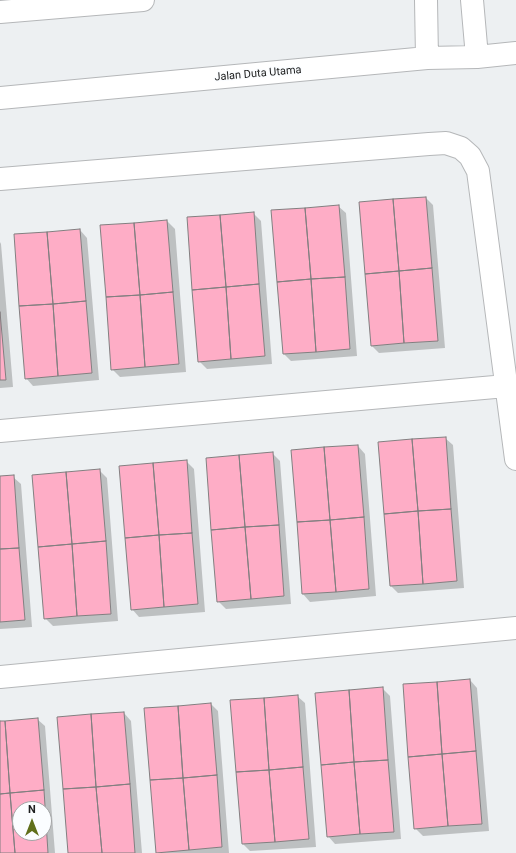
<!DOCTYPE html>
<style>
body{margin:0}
#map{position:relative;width:516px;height:853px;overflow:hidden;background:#edf0f2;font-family:Roboto,sans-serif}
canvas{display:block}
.north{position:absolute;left:12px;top:801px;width:40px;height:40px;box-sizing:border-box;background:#fbfdff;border:1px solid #a3a4a5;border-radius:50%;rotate:0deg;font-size:11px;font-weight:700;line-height:16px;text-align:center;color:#1e1f1f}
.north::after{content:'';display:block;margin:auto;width:14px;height:18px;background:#606f1a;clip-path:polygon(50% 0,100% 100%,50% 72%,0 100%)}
</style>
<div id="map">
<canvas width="516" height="853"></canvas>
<div class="north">N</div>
</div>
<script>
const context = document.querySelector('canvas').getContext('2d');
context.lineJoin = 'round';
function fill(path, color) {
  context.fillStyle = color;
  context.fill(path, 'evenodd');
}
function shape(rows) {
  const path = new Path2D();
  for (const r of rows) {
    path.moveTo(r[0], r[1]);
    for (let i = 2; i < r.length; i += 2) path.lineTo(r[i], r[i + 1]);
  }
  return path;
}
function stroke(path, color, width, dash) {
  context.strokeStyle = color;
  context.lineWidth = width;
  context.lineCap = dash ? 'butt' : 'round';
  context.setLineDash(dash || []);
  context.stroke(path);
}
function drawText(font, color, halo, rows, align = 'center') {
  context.font = font + ' Roboto,sans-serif';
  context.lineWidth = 3;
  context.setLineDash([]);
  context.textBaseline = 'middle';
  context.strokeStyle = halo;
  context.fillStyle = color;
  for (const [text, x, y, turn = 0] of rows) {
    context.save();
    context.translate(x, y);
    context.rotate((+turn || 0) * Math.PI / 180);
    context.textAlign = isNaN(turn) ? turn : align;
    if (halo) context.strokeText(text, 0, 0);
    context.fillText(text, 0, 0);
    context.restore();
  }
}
const shadow = shape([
 [426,198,433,205,445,348,379,353,372,346],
 [338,206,346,213,357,356,291,361,284,354],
 [253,213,261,221,272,364,207,369,199,361],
 [167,221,175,229,186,372,120,377,112,369],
 [80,230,87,238,99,380,33,386,26,378],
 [0,242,1,244,13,387,0,388],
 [445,438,453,445,464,588,398,593,391,586],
 [358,446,365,454,376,596,310,602,303,594,292,451],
 [272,453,280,461,291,604,226,609,218,601],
 [186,461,194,469,205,612,139,617,132,609],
 [99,470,107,478,118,621,53,626,45,618],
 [13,477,21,484,32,627,0,629,0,478],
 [470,680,477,688,489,831,423,836,415,828],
 [382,688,390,696,401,839,335,844,328,836],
 [297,696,305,703,316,847,250,851,243,844],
 [211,704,218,711,229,853,157,853,157,852],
 [124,713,131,721,142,853,69,853],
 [37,719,45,726,55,853,0,853,0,722],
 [20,809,44,809,44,833,20,833]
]);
const building = shape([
 [426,197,432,268,399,271,393,199,426,197],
 [393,199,399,271,365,274,359,202,393,199],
 [339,205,345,277,311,279,305,208,339,205],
 [305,208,311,279,277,282,271,210,305,208],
 [254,212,259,284,226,287,220,215,254,212],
 [220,215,226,287,192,290,187,217,220,215],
 [167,220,173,292,140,295,134,223,167,220],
 [134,223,140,295,106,297,100,225,134,223],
 [80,229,86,301,53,304,47,232,80,229],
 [47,232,53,304,19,306,14,234,47,232],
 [432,268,438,341,404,343,399,271,432,268],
 [399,271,404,343,371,346,365,274,399,271],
 [345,277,350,349,316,352,311,279,345,277],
 [311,279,316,352,283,354,277,282,311,279],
 [259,284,265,356,231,359,226,287,259,284],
 [226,287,231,359,198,362,192,290,226,287],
 [173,292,179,364,145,367,140,295,173,292],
 [140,295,145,367,111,370,106,297,140,295],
 [86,301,92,373,58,376,53,304,86,301],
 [53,304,58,376,25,379,19,306,53,304],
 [0,312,6,380,0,380,0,312],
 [446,437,451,509,418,511,412,439,446,437],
 [412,439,418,511,384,514,378,442,412,439],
 [358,445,364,517,330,520,324,447,358,445],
 [324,447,330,520,297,522,291,450,324,447],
 [273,452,279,525,245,527,239,455,273,452],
 [239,455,245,527,211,530,206,458,239,455],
 [187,460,192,533,159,535,153,463,187,460],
 [153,463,159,535,125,538,119,466,153,463],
 [100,469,106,541,72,544,66,472,100,469],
 [66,472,72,544,38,547,32,475,66,472],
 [14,475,19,548,0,549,0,476,14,475],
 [451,509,457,581,423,584,418,511,451,509],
 [418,511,423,584,390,586,384,514,418,511],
 [364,517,369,589,336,592,330,520,364,517],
 [330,520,336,592,302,594,297,522,330,520],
 [279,525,284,596,251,599,245,527,279,525],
 [245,527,251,599,217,602,211,530,245,527],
 [192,533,198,604,164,607,159,535,192,533],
 [159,535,164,607,131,610,125,538,159,535],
 [106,541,111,614,77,616,72,544,106,541],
 [72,544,77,616,44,619,38,547,72,544],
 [19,548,25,620,0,622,0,549,19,548],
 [470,679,476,751,442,754,437,682,470,679],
 [437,682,442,754,408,757,403,684,437,682],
 [383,687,388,760,354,762,349,690,383,687],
 [349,690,354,762,321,765,315,693,349,690],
 [298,695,303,767,269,770,264,698,298,695],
 [264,698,269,770,236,772,230,700,264,698],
 [211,703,217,775,183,778,178,706,211,703],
 [178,706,183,778,150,780,144,708,178,706],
 [124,712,130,784,96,787,91,714,124,712],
 [91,714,96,787,63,789,57,717,91,714],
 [38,718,44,790,10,793,5,721,38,718],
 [0,721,5,721,10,793,0,794,0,721],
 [476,751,482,824,448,826,442,754,476,751],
 [442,754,448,826,414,829,408,757,442,754],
 [388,760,394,832,360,834,354,762,388,760],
 [354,762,360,834,327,837,321,765,354,762],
 [303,767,309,839,275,842,269,770,303,767],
 [269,770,275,842,242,844,236,772,269,770],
 [217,775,222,847,189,850,183,778,217,775],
 [183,778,189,850,156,853,150,780,183,778],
 [130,784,135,853,102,853,96,787,130,784],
 [96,787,102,853,68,853,63,789,96,787],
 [44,790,48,853,15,853,10,793,44,790],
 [20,809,44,809,44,833,20,833,20,809],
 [10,793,15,853,0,853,0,794,10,793]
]);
const street = shape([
 [426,0,427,58],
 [472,0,477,57],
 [0,12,143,0],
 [0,98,427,58,477,57,516,53],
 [0,179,429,144,446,143,461,148,470,156,478,171,516,459],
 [0,431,506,386],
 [0,677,516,628]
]);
const streetNames = [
 ["Jalan Duta Utama",258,74,-5]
];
fill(shadow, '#0003');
fill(building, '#feadc6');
stroke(building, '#827f80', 1);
stroke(street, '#b5b7b9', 24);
stroke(street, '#fff', 22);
drawText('11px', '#1e1f1f', '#fbfdff', streetNames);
</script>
